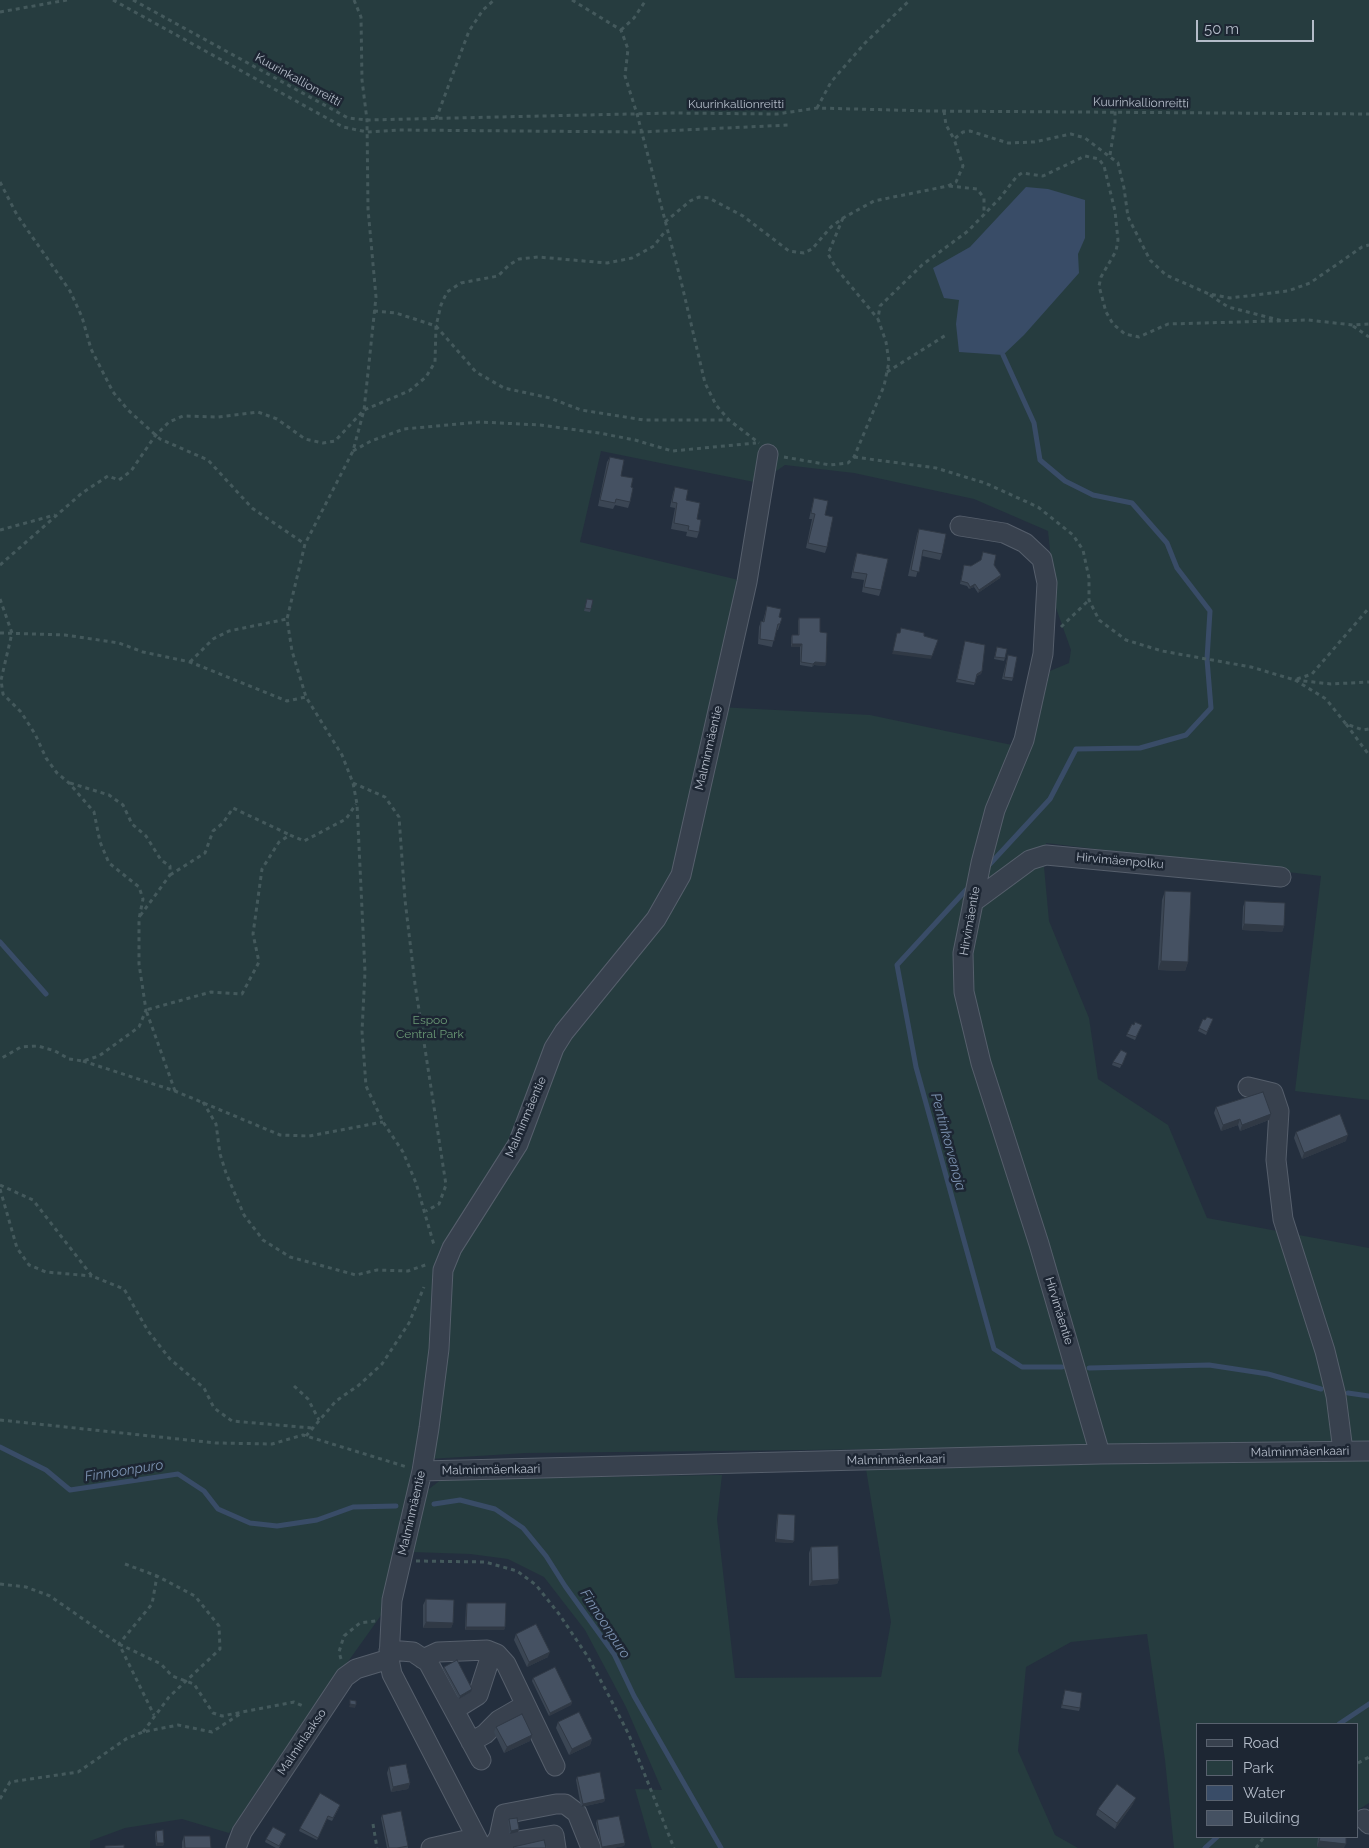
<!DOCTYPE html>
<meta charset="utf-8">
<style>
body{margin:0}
#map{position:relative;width:1369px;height:1848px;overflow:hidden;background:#242f3e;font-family:Raleway,sans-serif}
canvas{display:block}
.legend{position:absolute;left:1196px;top:1723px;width:162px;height:115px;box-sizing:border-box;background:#1d2633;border:1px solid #59626f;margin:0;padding:6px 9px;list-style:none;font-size:15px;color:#b4bcc9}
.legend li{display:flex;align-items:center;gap:10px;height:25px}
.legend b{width:25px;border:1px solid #59626f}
.scale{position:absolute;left:1196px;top:20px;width:118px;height:22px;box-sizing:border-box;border:2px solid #b4bcc9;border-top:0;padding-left:6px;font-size:15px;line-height:18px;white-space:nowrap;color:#b4bcc9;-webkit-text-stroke:4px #1d2633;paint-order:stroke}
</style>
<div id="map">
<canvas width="1369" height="1848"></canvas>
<ul class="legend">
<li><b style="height:6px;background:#38414e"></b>Road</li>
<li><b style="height:14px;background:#263c3f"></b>Park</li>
<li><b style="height:14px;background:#394c67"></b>Water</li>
<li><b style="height:14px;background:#455162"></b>Building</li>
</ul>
<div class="scale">50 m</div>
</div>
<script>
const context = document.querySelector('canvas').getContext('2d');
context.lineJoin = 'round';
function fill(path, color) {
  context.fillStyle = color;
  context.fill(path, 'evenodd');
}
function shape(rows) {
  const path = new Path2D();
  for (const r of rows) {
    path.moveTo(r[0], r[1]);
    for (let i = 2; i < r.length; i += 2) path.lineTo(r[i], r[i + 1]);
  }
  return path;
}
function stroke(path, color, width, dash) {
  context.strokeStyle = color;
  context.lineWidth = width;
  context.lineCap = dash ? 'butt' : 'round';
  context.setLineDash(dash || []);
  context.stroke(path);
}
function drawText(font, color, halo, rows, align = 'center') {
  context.font = font + ' Raleway,sans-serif';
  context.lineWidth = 5;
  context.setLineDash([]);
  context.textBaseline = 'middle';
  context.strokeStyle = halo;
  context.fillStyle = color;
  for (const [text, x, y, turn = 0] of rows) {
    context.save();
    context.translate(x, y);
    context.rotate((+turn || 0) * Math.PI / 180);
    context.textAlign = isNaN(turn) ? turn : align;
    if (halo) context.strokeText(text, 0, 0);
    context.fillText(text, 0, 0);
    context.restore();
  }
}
const green = shape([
 [0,0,1369,0,1369,1100,1295,1091,1321,876,1046,843,1044,867,1049,921,1089,1018,1098,1079,1168,1125,1207,1218,1369,1248,1369,1444,526,1453,413,1460,392,1600,280,1757,229,1833,182,1819,125,1828,90,1841,90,1848,0,1848],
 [601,451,759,483,785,465,854,473,974,499,1048,531,1056,608,1071,650,1069,663,1050,671,1039,716,1012,745,870,715,719,707,747,582,580,542],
 [1369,1458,1369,1803,1358,1810,1358,1724,1198,1724,1198,1837,1326,1837,1328,1848,1174,1848,1165,1760,1147,1634,1071,1642,1026,1667,1018,1751,1055,1835,1078,1848,652,1848,635,1789,662,1790,626,1707,585,1630,544,1577,508,1559,470,1554,411,1552,425,1492,442,1479,722,1475,717,1519,735,1678,881,1677,891,1622,866,1469,1100,1460]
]);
const water = shape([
 [1026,187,1048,189,1085,200,1085,238,1078,254,1079,273,1024,335,1003,355,959,352,956,324,959,300,944,298,933,268,970,247]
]);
const stream = shape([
 [990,864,1050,799,1076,749,1140,748,1186,735,1211,708,1207,659,1210,611,1177,568,1167,543,1132,503,1093,495,1065,481,1040,460,1034,423,1003,355],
 [966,890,897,965,916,1067,994,1349,1022,1367,1062,1367],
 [0,942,46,994],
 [1089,1368,1209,1365,1268,1374,1321,1389],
 [1348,1393,1369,1396],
 [0,1447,46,1470,70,1490,178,1474,204,1491,218,1509,250,1523,277,1526,317,1520,353,1507,396,1506],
 [434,1504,460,1500,495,1509,523,1528,546,1556,565,1586,614,1654,634,1696,721,1848],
 [1339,1724,1369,1704],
 [1205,1848,1217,1837]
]);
const path = shape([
 [113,0,343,127,367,132,399,130,641,132,789,125],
 [133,0,348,118,367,120,673,113,777,114,817,108,930,111,1369,114],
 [354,0,361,17,362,80,367,120,368,209,376,297,364,410,353,451,305,544,287,619,292,651,306,697,342,755,353,783,357,804,365,972,362,1031,366,1086,383,1122,403,1152,416,1183,434,1245],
 [572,0,621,30,628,49,625,76,637,114,681,281,705,383,716,405,729,420,759,443],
 [0,12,67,0],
 [621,30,634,18,646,0],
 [817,108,831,82,865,43,910,0],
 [944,111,946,125,954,139],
 [436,119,469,31,483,10,494,0],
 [1110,155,1115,124,1115,111],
 [0,182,17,215,70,291,82,317,91,349,113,392,128,410,160,439,208,460,252,508,305,544],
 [949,186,977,189,984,198,984,215],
 [843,218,828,254,836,268,878,319],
 [665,222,690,201,699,197,709,198,743,216,789,251,804,253,812,249,831,227,843,218,874,201,948,186,956,182,963,166,954,139,963,132,970,131,1008,143,1034,142,1071,134,1085,138,1118,163,1124,188,1128,217,1150,260,1166,275,1209,294,1230,298,1288,291,1310,283,1362,247,1369,245],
 [1210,295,1228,307,1283,321],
 [374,311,396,313,436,326,476,372,504,388,550,398,581,410,644,420,728,420],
 [1353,326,1369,337],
 [887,372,946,335],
 [353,451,371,441,404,429,480,422,540,425,599,433,635,440,672,451,756,443],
 [784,457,830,465,848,463,854,457,884,386,889,362,886,342,878,319,880,306,922,265,968,231,1000,198,1017,176,1022,173,1043,176,1085,156,1099,159,1104,166,1115,211,1118,240,1116,251,1101,277,1099,286,1106,312,1113,324,1125,334,1139,337,1168,324,1308,320,1353,325,1369,324],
 [854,457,936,468,985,483,1038,507,1073,535,1083,550,1089,578,1089,600,1099,620,1126,640,1162,651,1251,667,1295,680,1331,684,1369,682],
 [0,530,55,515],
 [0,565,82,493,108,476,119,480,131,471,155,436,169,422,183,416,218,417,258,412,277,419,305,439,323,443,335,441,364,410,409,391,426,377,435,362,436,326,441,305,447,292,461,283,498,276,509,265,519,259,538,257,607,263,632,258,654,246,666,230],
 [0,599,12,633,1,680,3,694,21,712,35,734,46,758,57,773,69,783,94,812,100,842,109,863,139,887,143,899,139,919,139,964,146,1010,139,1027,99,1056,83,1061,69,1059,55,1051,38,1046,21,1047,0,1059],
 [1061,627,1089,600],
 [0,633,65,635,119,643,143,652,190,662,287,701,306,697],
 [190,662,213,639,229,631,287,619],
 [1297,679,1312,674,1369,608],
 [1295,680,1326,699,1346,724,1363,730,1369,729],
 [1346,724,1369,755],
 [70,783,109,795,123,805,132,824,146,836,161,860,170,866,170,875,140,916],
 [353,783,385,797,399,817,405,900,415,984,446,1185,439,1204,426,1211],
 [170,875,205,853,213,831,223,823,233,808,290,835],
 [83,1061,175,1091,280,1135,309,1136,383,1122],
 [175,1091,146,1010,211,992,242,994,259,962,253,934,262,869,279,842,290,835,304,841,346,819,356,804],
 [203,1102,216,1124,220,1154,226,1173,244,1215,263,1240,290,1257,356,1275,377,1270,408,1271,428,1264],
 [0,1185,33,1200,92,1276,124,1289,148,1331,170,1359,204,1388,214,1408,232,1421,312,1428],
 [0,1189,17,1248,29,1265,46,1272,92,1276],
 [294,1386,308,1399,319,1420],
 [0,1420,216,1443,272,1444,303,1435,407,1467],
 [306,1436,336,1401,359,1385,382,1364,409,1323,424,1287],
 [416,1561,485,1562,517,1571,536,1585,559,1614,588,1657,609,1696,629,1735,674,1848],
 [125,1564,157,1576],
 [0,1584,26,1587,50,1596,119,1644,161,1664,172,1676,194,1684,213,1713,222,1716,294,1702,305,1707],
 [341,1659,339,1652,344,1636,360,1623,376,1621],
 [143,1732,169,1697,220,1649,219,1626,195,1596,157,1576,152,1604,119,1644,154,1715],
 [1358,1763,1369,1757],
 [0,1799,10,1782,78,1772,126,1739,143,1732,178,1725,212,1732,240,1714],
 [373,1824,377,1848],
 [1256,1848,1264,1837]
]);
const minor = shape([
 [960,526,1004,533,1025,543,1042,559,1047,583,1043,654,1024,740,995,810,981,863,963,953,964,992,981,1063,1039,1244,1100,1454],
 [973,902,1030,860,1046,855,1281,877],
 [1248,1087,1273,1093,1279,1111,1276,1160,1283,1219,1325,1351,1336,1396,1343,1451],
 [422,1471,1100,1454,1369,1451],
 [389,1650,413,1652,428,1662,481,1760],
 [423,1659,438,1652,487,1650,497,1654,506,1664,555,1766],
 [454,1710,478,1695,492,1652],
 [471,1742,485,1734,499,1720,525,1705],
 [1364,1819,1369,1824],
 [494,1845,554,1835,556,1848],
 [236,1848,242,1832,345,1677,356,1669,389,1659],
 [431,1848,466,1840,475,1835],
 [482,1848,392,1674,389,1659,392,1600,422,1471,429,1428,439,1349,443,1270,452,1248,518,1144,554,1048,564,1032,656,919,681,875,747,582,768,454],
 [486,1848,494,1845,499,1837,504,1814,556,1804,565,1804,577,1813,591,1848]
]);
const wall = shape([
 [610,457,621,476,631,487,630,502,628,508,615,505,613,509,598,506,607,462],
 [675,487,686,500,697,519,699,532,697,538,686,536,687,532,671,529,675,508,670,507,673,493],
 [814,498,825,515,827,547,825,553,806,548,812,519,809,519],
 [919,529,942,554,940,560,922,556,916,577,908,576,917,534],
 [983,552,994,565,1001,575,1000,578,978,593,974,587,969,589,967,586,960,584,964,565,971,566,981,560],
 [857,553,881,590,879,596,862,592,864,580,851,578,855,559],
 [587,599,591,609,590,612,584,611],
 [767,606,779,617,780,624,778,630,776,630,772,647,758,644,759,627,761,621,763,621],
 [799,618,820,632,826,663,825,666,814,665,812,667,800,665,800,647,791,647,791,638,792,635,798,635,798,621],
 [965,641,982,671,981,674,977,676,974,685,956,682],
 [997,647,1005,658,1004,661,994,659],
 [1008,655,1013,678,1012,681,1002,679],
 [1165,891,1188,962,1185,971,1158,970,1162,900],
 [1245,901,1284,926,1282,932,1242,930,1243,907],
 [1203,1019,1205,1020,1213,1019,1206,1035,1198,1031],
 [1132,1024,1134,1025,1142,1025,1135,1040,1126,1036],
 [1127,1053,1120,1068,1112,1065,1113,1062],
 [1216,1107,1269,1120,1240,1131,1238,1125,1221,1131,1214,1113],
 [1296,1132,1346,1141,1302,1159,1294,1138],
 [778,1514,794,1541,792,1543,775,1542,777,1517],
 [811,1547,839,1579,837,1584,809,1586,809,1553],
 [426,1599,453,1623,451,1628,423,1628,423,1605],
 [467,1603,505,1627,504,1630,465,1630,466,1606],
 [516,1634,548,1657,527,1667,514,1640],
 [444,1667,471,1692,459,1699,443,1669],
 [533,1678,572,1702,571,1705,549,1716,532,1681],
 [1065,1690,1080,1708,1079,1711,1061,1708],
 [558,1722,592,1739,590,1745,569,1755,556,1728],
 [496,1727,530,1741,504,1753,494,1732],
 [389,1767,410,1783,408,1789,391,1792,387,1773],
 [577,1777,605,1799,604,1802,581,1807,576,1780],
 [1133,1804,1115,1829,1096,1815,1098,1809],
 [339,1808,332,1821,327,1819,317,1840,299,1831,300,1828],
 [382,1815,408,1846,408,1848,387,1848,381,1818],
 [509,1819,519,1829,518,1832,510,1834,508,1822],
 [597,1820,625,1843,624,1846,612,1848,601,1848,596,1823],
 [156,1831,164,1843,163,1846,156,1846,155,1834],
 [286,1834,279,1848,276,1848,265,1842,266,1839],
 [184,1836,211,1848,182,1848,182,1842],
 [1318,1837,1346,1837,1317,1847]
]);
const shadedWall = shape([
 [1001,575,1000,578,978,593,979,590],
 [975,584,974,587,969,589,970,587],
 [792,644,802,644,800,647,791,647],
 [893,651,932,656,931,659,892,654],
 [815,662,826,663,825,666,814,665,812,667,813,664],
 [982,671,981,674,976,676,977,674],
 [1244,924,1284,926,1282,932,1242,930],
 [1161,961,1188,962,1185,971,1158,970],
 [1271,1114,1269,1120,1240,1131,1242,1125],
 [1240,1119,1238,1125,1221,1131,1223,1125],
 [1348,1135,1346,1141,1302,1159,1304,1153],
 [776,1539,794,1541,792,1543,775,1542],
 [839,1579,837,1584,809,1586,812,1581],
 [426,1622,453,1623,451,1628,423,1628],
 [466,1627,505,1627,504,1630,465,1630],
 [550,1652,548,1657,527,1667,529,1662],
 [472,1689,471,1692,459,1699,460,1696],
 [572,1702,571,1705,549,1716,550,1713],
 [350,1704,356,1705,355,1708,349,1707],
 [532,1735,530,1741,504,1753,507,1747],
 [592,1739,590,1745,569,1755,572,1749],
 [410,1783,408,1789,391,1792,393,1787],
 [1136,1798,1133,1804,1115,1829,1117,1823],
 [605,1799,604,1802,581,1807,583,1804],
 [519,1829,518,1832,510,1834,511,1831],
 [1319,1841,1346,1844,1344,1848,1327,1848,1317,1847],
 [157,1843,164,1843,163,1846,156,1846],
 [625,1843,624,1846,612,1848,602,1848,602,1847]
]);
const building = shape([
 [610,457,624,460,621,476,633,478,631,487,633,488,630,502,616,499,615,503,600,500,610,457],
 [675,487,688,490,686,500,700,503,697,519,701,520,699,532,688,530,689,526,674,523,677,503,672,502,675,487],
 [814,498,828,501,825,515,833,517,827,547,808,543,815,514,811,513,814,498],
 [919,529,946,534,942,554,923,550,919,572,911,570,919,529],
 [983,552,996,555,994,565,1001,575,979,590,975,584,970,587,968,583,961,581,964,565,971,566,981,560,983,552],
 [857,553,888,559,881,590,864,587,867,574,853,572,857,553],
 [587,599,593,600,591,609,585,608,587,599],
 [767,606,781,609,779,617,782,618,780,624,778,624,774,641,760,639,761,621,764,622,767,606],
 [799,618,820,618,820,632,827,633,826,663,815,662,813,664,801,662,802,644,792,644,792,635,799,635,799,618],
 [901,628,924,633,924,636,938,640,932,656,893,651,897,633,900,633,901,628],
 [965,641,985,645,982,671,977,674,975,683,957,679,965,641],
 [997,647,1007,649,1005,658,995,657,997,647],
 [1008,655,1017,657,1013,678,1004,677,1008,655],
 [1165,891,1191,892,1188,962,1161,961,1165,891],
 [1245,901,1285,903,1284,926,1244,924,1245,901],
 [1207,1017,1213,1019,1207,1032,1199,1028,1203,1019,1205,1020,1207,1017],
 [1135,1022,1142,1025,1136,1037,1127,1034,1132,1024,1134,1025,1135,1022],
 [1121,1050,1127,1053,1122,1065,1113,1062,1121,1050],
 [1263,1092,1271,1114,1242,1125,1240,1119,1223,1125,1216,1107,1263,1092],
 [1340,1114,1348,1135,1304,1153,1296,1132,1340,1114],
 [778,1514,795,1515,794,1541,776,1539,778,1514],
 [838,1546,839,1579,812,1581,811,1547,838,1546],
 [426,1599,454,1600,453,1623,426,1622,426,1599],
 [467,1603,506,1603,505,1627,466,1627,467,1603],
 [536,1624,550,1652,529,1662,516,1634,536,1624],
 [457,1660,472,1689,460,1696,444,1667,457,1660],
 [555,1667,572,1702,550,1713,533,1678,555,1667],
 [1065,1690,1082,1693,1080,1708,1062,1705,1065,1690],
 [350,1700,356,1701,356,1705,350,1704,350,1700],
 [579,1712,592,1739,572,1749,558,1722,579,1712],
 [522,1714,532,1735,507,1747,496,1727,522,1714],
 [406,1764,410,1783,393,1787,389,1767,406,1764],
 [600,1772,605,1799,583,1804,577,1777,600,1772],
 [1117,1784,1136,1798,1117,1823,1098,1809,1117,1784],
 [320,1793,340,1805,333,1818,328,1816,318,1838,300,1828,320,1793],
 [401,1811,408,1846,397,1848,389,1848,382,1815,401,1811],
 [619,1816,625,1843,602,1847,597,1820,619,1816],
 [517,1818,519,1829,511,1831,509,1819,517,1818],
 [273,1827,286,1834,279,1846,266,1839,273,1827],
 [163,1830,164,1843,157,1843,156,1831,163,1830],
 [184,1836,210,1836,211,1848,185,1848,184,1836],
 [1320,1837,1346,1837,1346,1844,1319,1841,1320,1837],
 [544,1840,546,1848,514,1848,513,1847,544,1840],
 [124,1845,124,1848,105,1848,105,1846,124,1845]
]);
const streetNames = [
 ["Kuurinkallionreitti",298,80,29],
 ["Kuurinkallionreitti",1141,103,1],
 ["Kuurinkallionreitti",736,104],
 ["Malminmäentie",709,748,-77],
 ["Hirvimäenpolku",1120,861,5],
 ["Hirvimäentie",970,921,-80],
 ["Malminmäentie",526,1117,-67],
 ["Hirvimäentie",1059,1311,73],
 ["Malminmäenkaari",1300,1452,-1],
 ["Malminmäenkaari",896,1460,-1],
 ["Malminmäenkaari",491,1470,-1],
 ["Malminmäentie",412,1513,-77],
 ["Malminlaakso",302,1742,-56]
];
const parkNames = [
 ["Espoo",430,1020],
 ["Central Park",430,1034]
];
const waterNames = [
 ["Pentinkorvenoja",948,1142,75],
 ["Finnoonpuro",124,1471,-9],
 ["Finnoonpuro",605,1624,57]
];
fill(green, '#263c3f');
fill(water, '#394c67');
stroke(stream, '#394c67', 5);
stroke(minor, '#565f6c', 21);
stroke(path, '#44595c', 3, [4, 4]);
stroke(minor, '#38414e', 19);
fill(wall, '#3b4654');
fill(shadedWall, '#303945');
fill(building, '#455162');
stroke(building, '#303945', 1);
drawText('12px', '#b4bcc9', '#1d2633', streetNames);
drawText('12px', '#6b9a76', '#1d2633', parkNames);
drawText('italic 14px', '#7c92b1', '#1d2633', waterNames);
</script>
